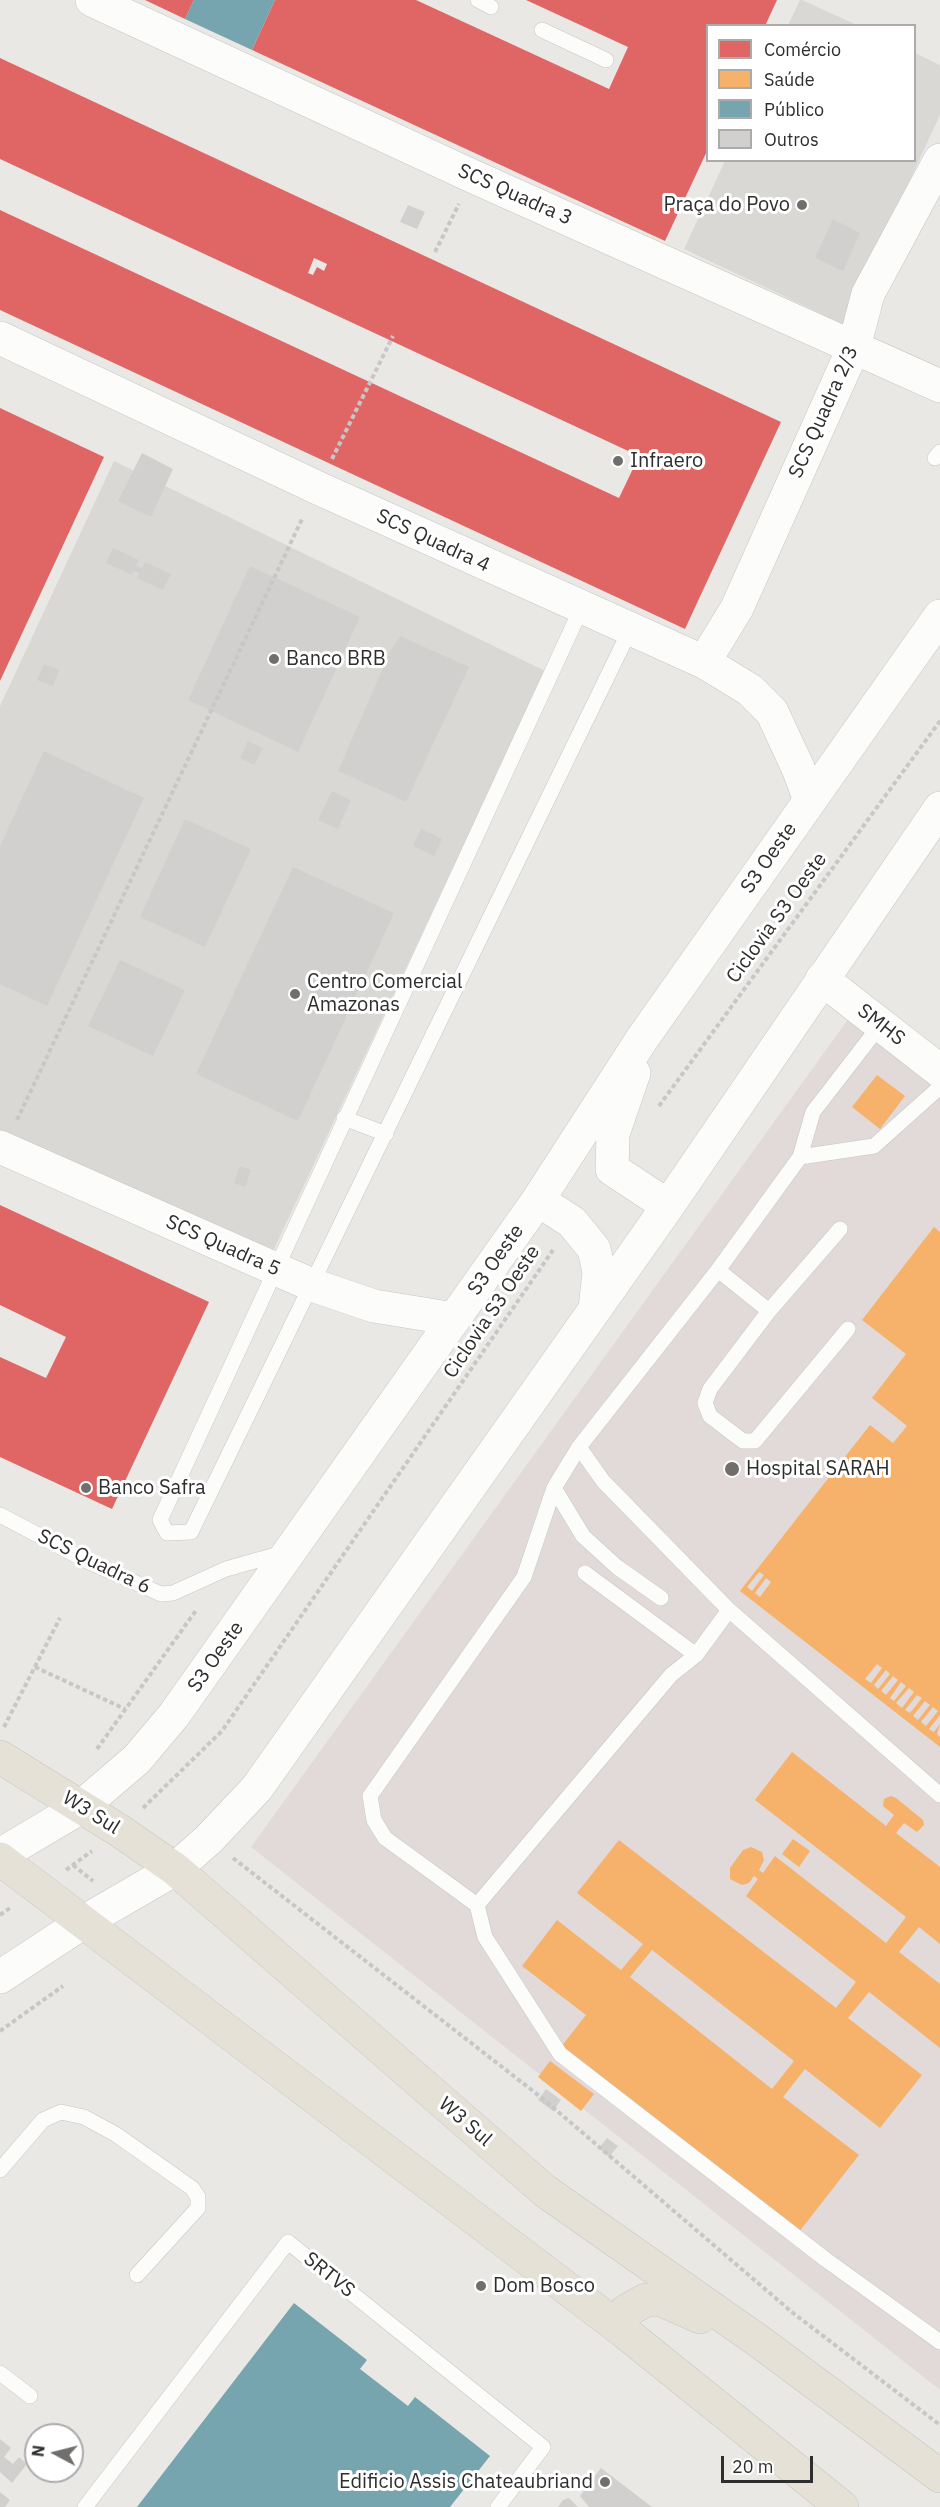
<!DOCTYPE html>
<meta charset="utf-8">
<style>
body{margin:0}
#map{position:relative;width:940px;height:2507px;overflow:hidden;background:#eae8e5;font-family:"IBM Plex Sans",sans-serif}
canvas{display:block}
.legend{position:absolute;left:706px;top:24px;width:210px;height:138px;box-sizing:border-box;background:#fff;border:2px solid #ababab;margin:0;padding:8px 10px;list-style:none;font-size:18px;color:#2e2e2e}
.legend li{display:flex;align-items:center;gap:12px;height:30px}
.legend b{width:30px;border:2px solid #ababab}
.north{position:absolute;left:24px;top:2423px;width:60px;height:60px;box-sizing:border-box;background:#fff;border:2px solid #ababab;border-radius:50%;rotate:277deg;font-size:16px;font-weight:700;line-height:24px;text-align:center;color:#2e2e2e}
.north::after{content:'';display:block;margin:auto;width:21px;height:27px;background:#706f6e;clip-path:polygon(50% 0,100% 100%,50% 72%,0 100%)}
.scale{position:absolute;left:721px;top:2456px;width:92px;height:27px;box-sizing:border-box;border:3px solid #2e2e2e;border-top:0;padding-left:8px;font-size:18px;line-height:21px;white-space:nowrap;color:#2e2e2e;-webkit-text-stroke:4px #fff;paint-order:stroke}
</style>
<div id="map">
<canvas width="940" height="2507"></canvas>
<ul class="legend">
<li><b style="height:16px;background:#e06666"></b>Comércio</li>
<li><b style="height:16px;background:#f6b26b"></b>Saúde</li>
<li><b style="height:16px;background:#76a5af"></b>Público</li>
<li><b style="height:16px;background:#d2d0ce"></b>Outros</li>
</ul>
<div class="north">N</div>
<div class="scale">20 m</div>
</div>
<script>
const context = document.querySelector('canvas').getContext('2d');
context.lineJoin = 'round';
function fill(path, color) {
  context.fillStyle = color;
  context.fill(path, 'evenodd');
}
function shape(rows) {
  const path = new Path2D();
  for (const r of rows) {
    path.moveTo(r[0], r[1]);
    for (let i = 2; i < r.length; i += 2) path.lineTo(r[i], r[i + 1]);
  }
  return path;
}
function stroke(path, color, width, dash) {
  context.strokeStyle = color;
  context.lineWidth = width;
  context.lineCap = dash ? 'butt' : 'round';
  context.setLineDash(dash || []);
  context.stroke(path);
}
function drawText(font, color, halo, rows, align = 'center') {
  context.font = font + ' "IBM Plex Sans",sans-serif';
  context.lineWidth = 6;
  context.setLineDash([]);
  context.textBaseline = 'middle';
  context.strokeStyle = halo;
  context.fillStyle = color;
  for (const [text, x, y, turn = 0] of rows) {
    context.save();
    context.translate(x, y);
    context.rotate((+turn || 0) * Math.PI / 180);
    context.textAlign = isNaN(turn) ? turn : align;
    if (halo) context.strokeText(text, 0, 0);
    context.fillText(text, 0, 0);
    context.restore();
  }
}
const medical = shape([
 [849,1018,940,1092,940,2390,251,1847]
]);
const plaza = shape([
 [800,0,802,0,857,25,788,25],
 [915,53,940,65,940,115,843,324,684,249,725,161,914,160],
 [114,461,545,671,268,1262,0,1133,0,706]
]);
const shops = shape([
 [145,0,194,0,185,19],
 [275,0,416,0,609,89,628,47,526,0,777,0,765,26,708,26,708,149,665,241,252,50],
 [0,58,781,422,685,629,0,310,0,210,619,498,639,456,0,159],
 [314,258,327,264,324,271,317,267,313,275,308,273],
 [0,408,104,457,0,681],
 [0,1205,209,1302,112,1509,0,1457,0,1357,46,1378,66,1337,0,1305]
]);
const health = shape([
 [877,1075,905,1096,880,1129,852,1107],
 [934,1227,940,1232,940,1715,929,1729,934,1732,940,1724,937,1734,940,1737,940,1747,740,1591,870,1425,893,1443,907,1426,872,1398,906,1354,862,1320],
 [759,1572,764,1575,752,1591,747,1587],
 [766,1578,771,1582,760,1597,755,1593],
 [877,1664,882,1668,871,1683,865,1679],
 [886,1670,890,1674,878,1689,874,1685],
 [893,1676,898,1680,886,1695,881,1691],
 [901,1682,906,1686,894,1701,890,1698],
 [909,1688,914,1692,902,1708,896,1703],
 [917,1695,922,1698,910,1713,905,1710],
 [925,1701,930,1705,918,1720,913,1716],
 [933,1707,938,1711,926,1726,921,1722],
 [792,1752,886,1826,894,1815,883,1806,884,1799,891,1796,896,1798,923,1820,924,1825,917,1832,904,1823,896,1833,940,1867,940,1944,919,1927,899,1952,940,1984,940,2048,869,1992,848,2018,922,2075,880,2128,805,2069,783,2097,859,2155,799,2232,561,2047,586,2015,522,1966,557,1920,621,1970,643,1944,577,1893,619,1840,836,2008,856,1982,746,1896,758,1879,754,1876,749,1883,742,1885,730,1879,730,1868,743,1850,751,1847,762,1852,764,1860,759,1870,763,1873,775,1856,886,1943,906,1917,755,1800],
 [652,1950,794,2061,772,2089,630,1977],
 [793,1839,810,1851,799,1867,782,1854],
 [550,2061,594,2094,581,2111,538,2077]
]);
const public = shape([
 [194,0,275,0,252,50,185,19],
 [294,2303,367,2360,360,2369,408,2406,415,2397,490,2456,450,2507,137,2507]
]);
const building = shape([
 [408,205,425,212,417,229,400,222],
 [833,219,860,233,843,271,815,258],
 [142,453,173,469,151,517,118,501],
 [113,548,139,560,136,566,142,568,145,562,171,574,163,590,137,578,139,573,134,571,132,575,106,563],
 [250,566,360,617,298,752,188,700],
 [400,636,469,667,406,802,338,771,390,652],
 [44,664,59,670,53,686,37,680],
 [248,741,263,748,254,765,240,758],
 [44,751,144,798,47,1006,0,984,0,846],
 [332,791,351,800,338,829,318,820],
 [185,819,251,849,205,947,140,917],
 [421,829,442,839,434,856,413,846],
 [293,867,394,913,298,1121,196,1074],
 [120,960,185,990,153,1056,88,1026],
 [240,1166,251,1170,245,1187,234,1183],
 [546,2089,561,2100,553,2111,538,2100],
 [607,2138,618,2146,609,2157,599,2148],
 [0,2439,11,2448,4,2457,13,2464,19,2457,27,2464,12,2483,0,2472],
 [601,2468,652,2507,589,2507,580,2496],
 [0,2492,10,2500,5,2507,0,2507],
 [569,2498,578,2507,558,2507,563,2500]
]);
const path = shape([
 [435,252,459,204],
 [332,459,393,336],
 [659,1106,940,721],
 [17,1120,303,517],
 [35,1667,125,1709],
 [4,1727,60,1618],
 [97,1749,197,1609],
 [143,1808,222,1731,553,1250],
 [233,1858,542,2098,793,2313,940,2425],
 [73,1865,93,1881],
 [66,1870,92,1851],
 [0,1915,10,1908],
 [0,2031,63,1986]
]);
const service = shape([
 [478,0,491,7],
 [542,30,606,60],
 [935,458,940,452],
 [581,609,160,1520,167,1533,191,1532,630,630],
 [881,1024,813,1112,800,1157,718,1270,579,1447,554,1488,524,1577,370,1796,374,1820,385,1838,477,1905,485,1937,560,2054,825,2259,940,2342],
 [344,1118,386,1134],
 [800,1157,874,1146,940,1087],
 [718,1270,769,1311,840,1229],
 [769,1311,710,1389,705,1403,710,1416,743,1441,755,1441,848,1329],
 [579,1447,603,1481,729,1610,940,1795],
 [554,1488,583,1536,617,1567,661,1598],
 [0,1515,87,1561,161,1594,173,1593,226,1569,283,1553],
 [585,1573,696,1655],
 [477,1905,671,1675,696,1655,729,1610],
 [0,2170,43,2120,61,2112,84,2117,117,2135,192,2188,198,2197,198,2208,137,2275],
 [0,2373,30,2396],
 [85,2507,288,2242,543,2447,498,2507]
]);
const tertiary = shape([
 [92,0,472,176,940,386],
 [0,338,318,488,704,662,750,690,772,712,798,768,810,800],
 [704,662,737,608,854,347,868,294,940,160],
 [822,979,940,1071],
 [0,1147,312,1285,374,1306,454,1319]
]);
const secondary = shape([
 [634,1073,613,1134,612,1169,668,1206],
 [538,1200,572,1222,594,1249,599,1272,595,1309],
 [0,1855,81,1807,137,1759,174,1715,538,1200,642,1039,940,616],
 [0,1977,82,1923,175,1869,209,1839,257,1788,668,1206,940,808]
]);
const primary = shape([
 [0,1757,120,1831,175,1869,545,2191,760,2342,940,2476],
 [0,1859,622,2330,842,2507],
 [622,2330,622,2318,626,2311,646,2300,659,2299,700,2317]
]);
const markers = [
 [802,205,6,"#706f6e"],
 [618,461,6,"#706f6e"],
 [274,659,6,"#706f6e"],
 [295,994,6,"#706f6e"],
 [732,1469,8,"#706f6e"],
 [86,1488,6,"#706f6e"],
 [481,2286,6,"#706f6e"],
 [605,2482,6,"#706f6e"]
];
const streetNames = [
 ["SCS Quadra 3",515,195,24],
 ["SCS Quadra 2/3",824,412,-66],
 ["SCS Quadra 4",433,541,25],
 ["S3 Oeste",769,858,-55],
 ["Ciclovia S3 Oeste",777,918,-54],
 ["SMHS",881,1025,38],
 ["SCS Quadra 5",223,1246,24],
 ["S3 Oeste",496,1260,-55],
 ["Ciclovia S3 Oeste",492,1312,-56],
 ["SCS Quadra 6",94,1562,26],
 ["S3 Oeste",216,1657,-55],
 ["W3 Sul",91,1813,32],
 ["W3 Sul",465,2122,41],
 ["SRTVS",329,2275,39]
];
const poiNames = [
 ["Praça do Povo",790,205,"right"],
 ["Infraero",630,461],
 ["Banco BRB",286,659],
 ["Centro Comercial",307,982],
 ["Amazonas",307,1005],
 ["Hospital SARAH",746,1469],
 ["Banco Safra",98,1488],
 ["Dom Bosco",493,2286],
 ["Edificio Assis Chateaubriand",593,2482,"right"]
];
fill(medical, '#e2d9d9');
fill(plaza, '#dad8d5');
fill(shops, '#e06666');
fill(health, '#f6b26b');
fill(public, '#76a5af');
fill(building, '#d2d0ce');
stroke(service, '#c7c6c7', 16);
stroke(tertiary, '#c7c6c7', 34);
stroke(secondary, '#c7c6c7', 34);
stroke(primary, '#c6c5c4', 34);
stroke(path, '#c7c7c7', 4, [4.5, 3]);
stroke(service, '#fcfcfb', 15);
stroke(tertiary, '#fcfcfb', 33);
stroke(secondary, '#fcfcfb', 33);
stroke(primary, '#e6e1d7', 33);
for (const [x, y, r, color] of markers) {
  const dot = new Path2D();
  dot.arc(x, y, r, 0, 2 * Math.PI);
  context.fillStyle = color;
  context.fill(dot);
  stroke(dot, '#fff', 2);
}
drawText('20px', '#2e2e2e', '#fff', streetNames);
drawText('20px', '#2e2e2e', '#fff', poiNames, 'left');
</script>
